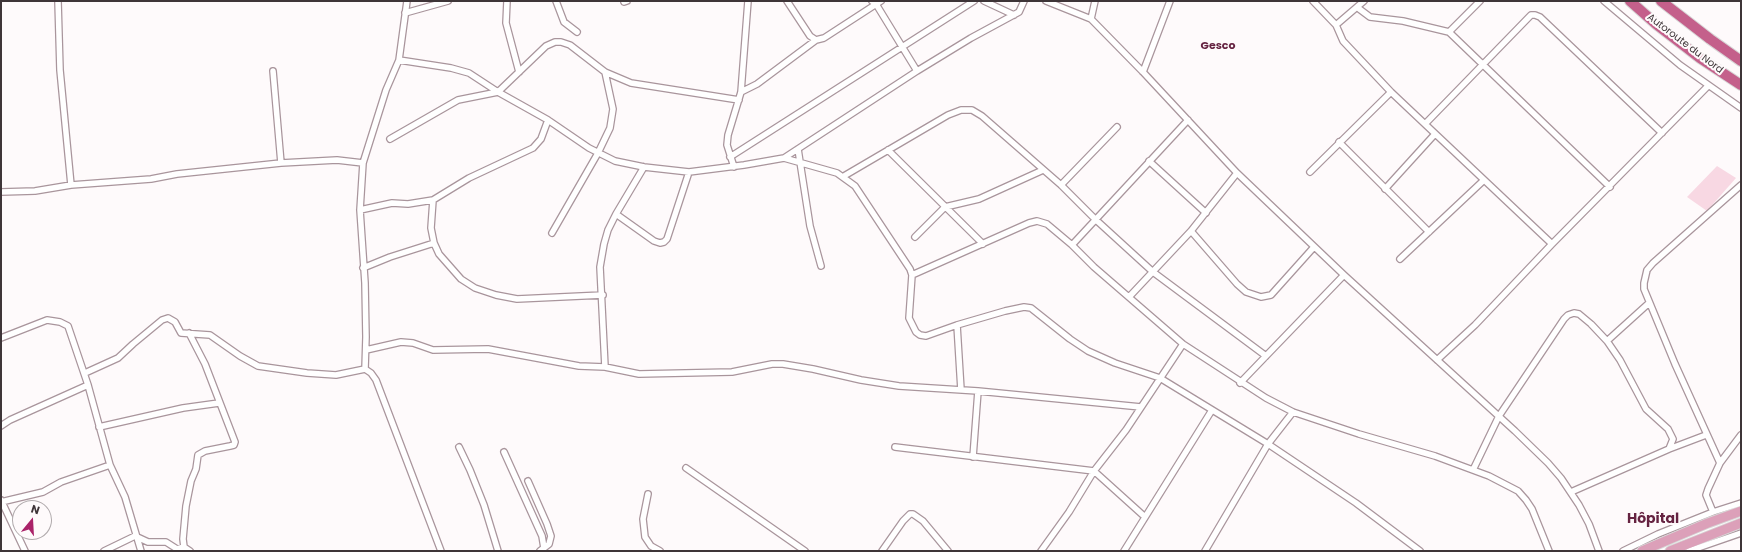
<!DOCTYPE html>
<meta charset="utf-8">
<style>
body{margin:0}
#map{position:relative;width:1742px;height:552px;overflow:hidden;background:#fefafb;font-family:Poppins,sans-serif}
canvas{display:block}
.frame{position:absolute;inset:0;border:2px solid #3e3538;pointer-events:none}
.north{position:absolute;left:12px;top:500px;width:40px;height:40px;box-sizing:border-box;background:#fefafb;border:1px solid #b1abad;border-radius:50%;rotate:18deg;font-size:11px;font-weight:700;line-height:16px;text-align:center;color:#3e3538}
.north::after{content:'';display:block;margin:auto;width:14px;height:18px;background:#aa2369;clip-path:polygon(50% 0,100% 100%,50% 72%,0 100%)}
</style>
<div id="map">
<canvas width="1742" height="552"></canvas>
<div class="frame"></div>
<div class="north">N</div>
</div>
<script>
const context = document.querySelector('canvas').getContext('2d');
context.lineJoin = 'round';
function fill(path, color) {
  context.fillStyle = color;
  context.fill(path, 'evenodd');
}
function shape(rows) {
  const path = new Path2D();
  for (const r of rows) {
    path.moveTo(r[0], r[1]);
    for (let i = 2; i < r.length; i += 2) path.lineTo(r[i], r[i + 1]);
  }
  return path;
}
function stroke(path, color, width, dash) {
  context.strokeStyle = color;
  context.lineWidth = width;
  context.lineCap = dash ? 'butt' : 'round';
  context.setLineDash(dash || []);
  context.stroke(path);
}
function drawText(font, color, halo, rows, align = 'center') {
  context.font = font + ' Poppins,sans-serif';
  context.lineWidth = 4;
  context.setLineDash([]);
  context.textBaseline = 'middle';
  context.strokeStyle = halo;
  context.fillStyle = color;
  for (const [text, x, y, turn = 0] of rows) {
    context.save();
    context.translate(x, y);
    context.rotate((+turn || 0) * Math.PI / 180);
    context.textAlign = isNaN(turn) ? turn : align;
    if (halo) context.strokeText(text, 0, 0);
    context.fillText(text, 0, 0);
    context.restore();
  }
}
const green = shape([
 [1717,166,1736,178,1707,211,1687,197]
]);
const minor = shape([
 [58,1,60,70,71,185],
 [507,1,506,23,519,72],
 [556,1,564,22,577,32],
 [787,1,810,36,816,40],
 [872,1,876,4,917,71],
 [984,1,1014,15],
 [1046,1,1091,19],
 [1095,1,1091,19,1143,72,1237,173,1344,275,1515,431,1548,463,1561,478,1579,505,1589,524,1599,551],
 [1313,1,1336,25,1343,41,1391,92,1552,244],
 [1604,1,1680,65,1741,108],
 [624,2,627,1],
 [1358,8,1370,17,1403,21,1449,32,1610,187],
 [405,13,448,1],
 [1336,25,1364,1],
 [1449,32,1480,1],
 [399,60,451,68,469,73,498,92,548,120,589,148,615,161,644,167,689,172,744,165,784,158,917,71,971,38,1019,12,1024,1],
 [273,71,281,163],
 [1143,72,1170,1],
 [741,92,757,84,816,40,824,38,881,1],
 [1425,124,1531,15,1535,15,1540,17,1662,133],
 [390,139,458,100,498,92,546,46,555,42,561,42,570,45,605,72,631,83,739,100],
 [1339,142,1429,232],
 [798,149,810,226,821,266],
 [888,150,983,244],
 [730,157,974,1],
 [784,158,837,173,855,186,910,269,912,275,909,318,916,332,920,335,926,336,957,325,961,390],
 [1149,161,1206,213],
 [734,167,727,145,728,135,741,92,748,1],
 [1310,172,1391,92],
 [844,176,948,115,961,110,972,110,982,116,1061,185,1095,219,1153,272,1266,356],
 [1061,185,1117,127],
 [1385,189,1435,134],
 [1,192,35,191,71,185,151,179,177,174,281,163,337,160,363,163],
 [433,200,431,228,434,243,439,254,461,279,475,288,496,295,517,299,603,295],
 [360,210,392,203,408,204,433,200,469,178,533,148,541,139,548,120],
 [616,214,654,241,660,243,664,242,667,239,689,172],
 [1191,231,1237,284,1246,292,1261,297,1271,295,1314,247],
 [552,233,598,153,610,128,613,109,605,72],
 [915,237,945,207,979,199,1043,170],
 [1072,245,1094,267,1183,344,1266,398,1293,412,1359,434,1435,456,1489,476,1518,491,1526,500,1532,509,1549,551],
 [1400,259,1484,180],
 [363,268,390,257,434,243],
 [912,275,1029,223,1037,221,1047,224,1072,245,1188,120],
 [1129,297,1191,231,1237,173],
 [957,325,1005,311,1024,307,1031,308,1070,339,1088,351,1115,363,1160,378,1268,444,1356,503,1420,551],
 [1,338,47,320,60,322,68,326,88,385,110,465,125,497,141,551],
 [1607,341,1649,303],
 [366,350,401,342,413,343,433,350,488,349,579,366,605,367,639,374,732,372,772,364,783,364,813,369,861,380,899,386,978,391,1141,407],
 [1437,360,1475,325,1552,244,1708,86],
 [605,367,600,267,604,244,608,230,616,214,644,167],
 [365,369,366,337,365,283,360,210,363,163,386,90,399,60,407,1],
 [365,369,371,373,376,380,441,551],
 [85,373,118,358,133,344,162,320,168,318,175,322,181,333,210,335,240,356,258,366,307,373,336,375,365,369],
 [1240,383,1344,275],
 [1,426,10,420,88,385],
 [99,427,183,408,219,403],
 [459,447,470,470,484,505,498,551],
 [895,447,1094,471,1145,517],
 [1669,449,1706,435],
 [504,452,542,536,544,548],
 [973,457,978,391],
 [1720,463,1675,364,1644,289,1644,283,1647,270,1653,263,1741,185],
 [686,468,805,551],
 [1473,470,1499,416,1564,319,1568,315,1574,313,1579,314,1591,324,1607,341,1620,360,1646,409,1668,429,1673,439,1669,449,1571,492],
 [528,481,547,524,551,536,549,544,540,551],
 [648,494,643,519,645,537,651,546,660,551],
 [1,500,25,551],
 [1,502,43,492,61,482,110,465],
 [1713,512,1706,495,1708,489,1720,463,1741,435],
 [184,547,183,539,186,506,191,481,196,469,198,455,205,451,230,446,234,445,235,442,205,364,189,333],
 [104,551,135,536,148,542,166,542,177,549,184,547,190,551],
 [882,551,903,521,910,514,913,514,923,521,948,551],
 [1041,551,1069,512,1094,471,1126,430,1183,344],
 [1124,551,1212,410],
 [1205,551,1268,444,1293,412],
 [1623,551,1658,534,1713,512,1741,503],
 [1689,551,1741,533]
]);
const primary = shape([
 [1642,551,1708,523,1741,511],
 [1670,551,1741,523]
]);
const motorway = shape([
 [1630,1,1656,24,1700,58,1741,85],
 [1661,1,1710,39,1741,61]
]);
const streetNames = [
 ["Autoroute du Nord",1685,44,37]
];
const neighbourhoodNames = [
 ["Gesco",1218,46]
];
const districtNames = [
 ["Hôpital",1653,519]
];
fill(green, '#f8d8e3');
stroke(minor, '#a9959c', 8);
stroke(primary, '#d8d7d7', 11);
stroke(motorway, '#d8d7d7', 12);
stroke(minor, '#fff', 5.5);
stroke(primary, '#dca0b9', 9);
stroke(motorway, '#c4608b', 10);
drawText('10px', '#3e3538', '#fefafb', streetNames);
drawText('bold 11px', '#652341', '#fefafb', neighbourhoodNames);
drawText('bold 14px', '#652341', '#fefafb', districtNames);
</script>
